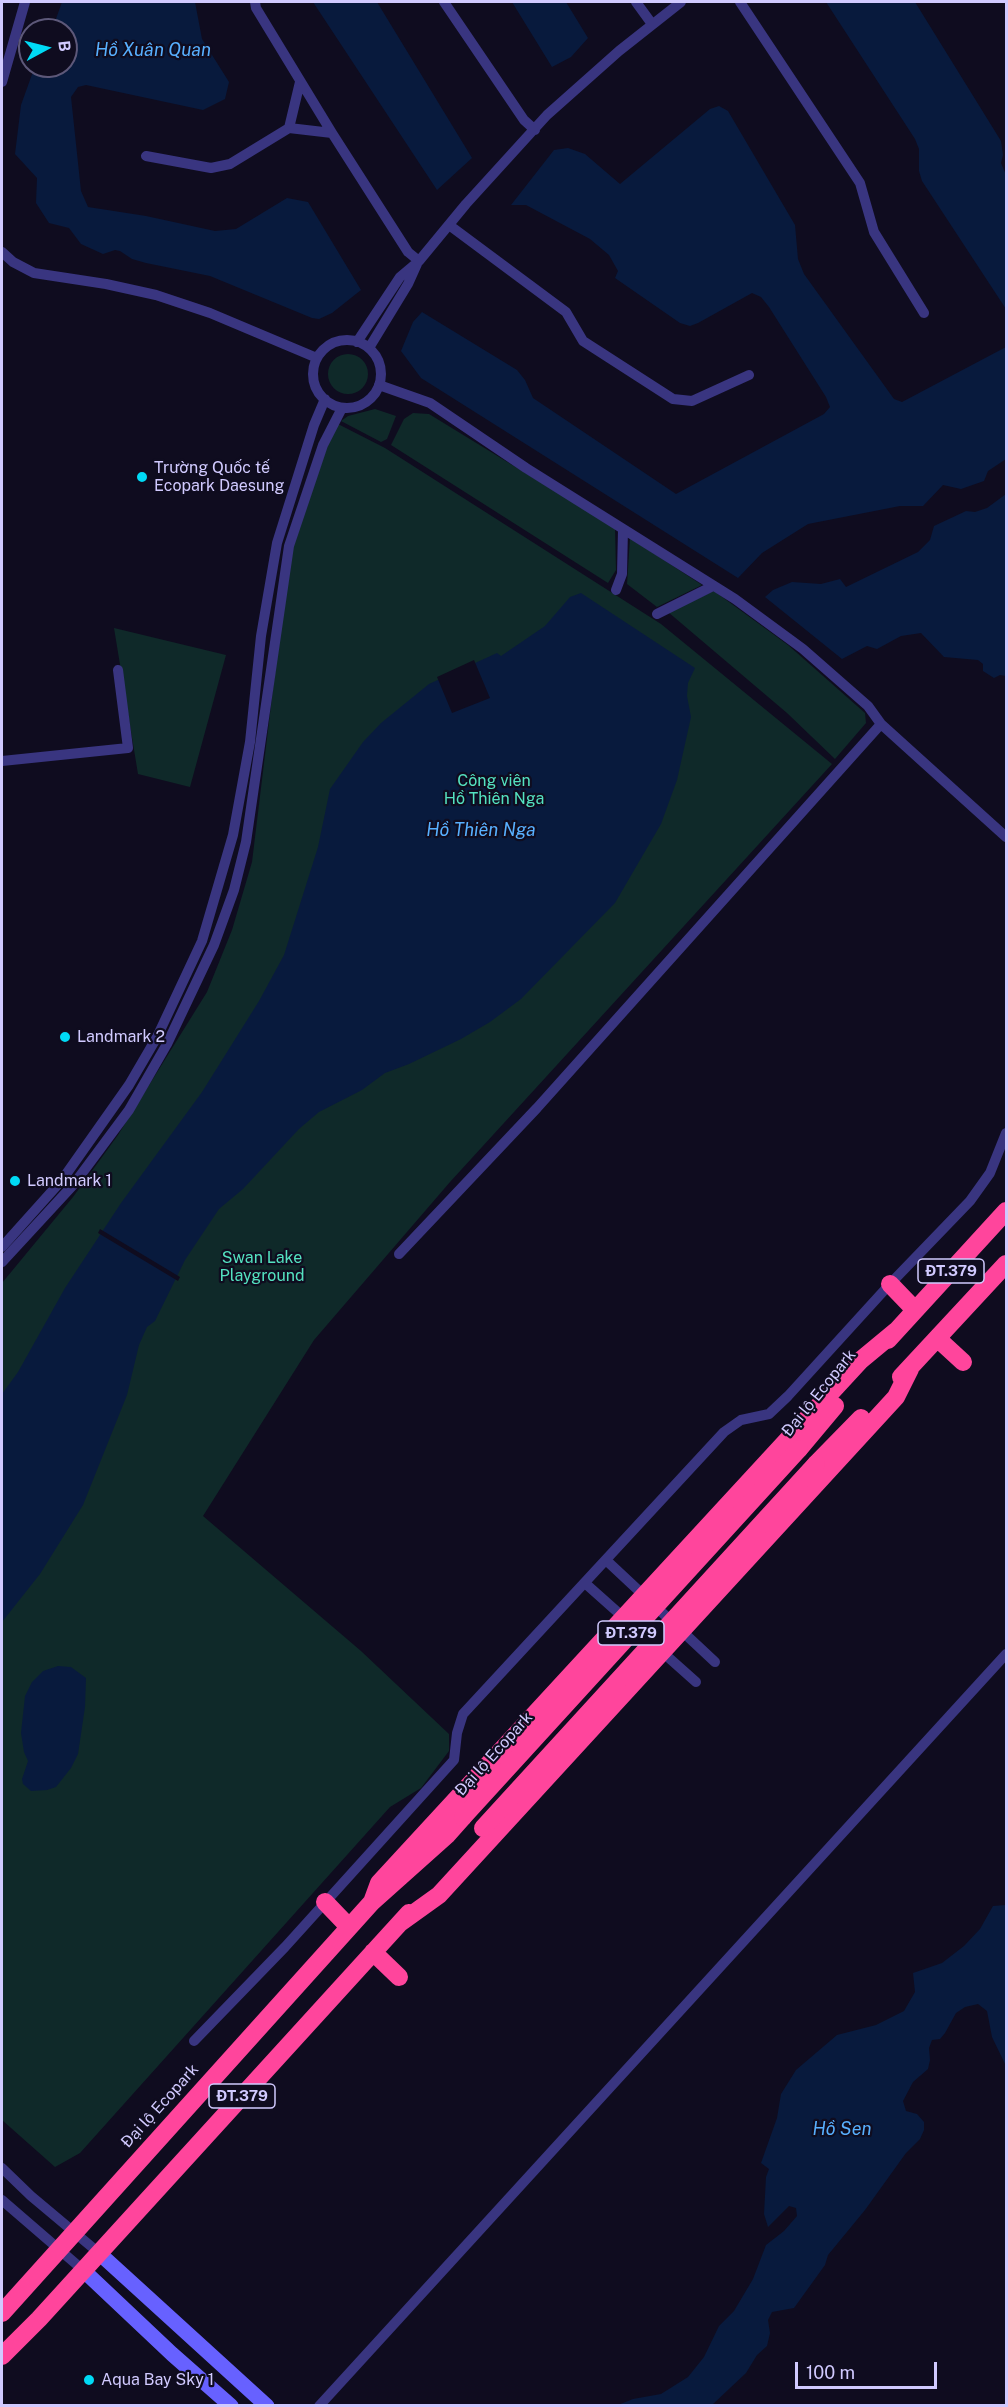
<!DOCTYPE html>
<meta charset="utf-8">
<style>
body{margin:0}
#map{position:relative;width:1008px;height:2407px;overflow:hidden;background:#0f0c1f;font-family:"Public Sans",sans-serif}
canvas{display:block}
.frame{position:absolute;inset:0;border:3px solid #d1caff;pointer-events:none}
.north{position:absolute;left:18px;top:18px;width:60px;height:60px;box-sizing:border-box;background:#0f0c1f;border:2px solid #5d5879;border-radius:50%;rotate:83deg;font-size:16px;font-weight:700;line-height:24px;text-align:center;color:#d1caff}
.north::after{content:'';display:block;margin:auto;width:21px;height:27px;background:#00daf5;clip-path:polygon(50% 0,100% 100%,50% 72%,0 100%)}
.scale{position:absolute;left:795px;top:2362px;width:142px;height:27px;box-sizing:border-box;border:3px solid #d1caff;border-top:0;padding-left:8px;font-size:18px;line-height:21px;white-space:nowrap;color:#d1caff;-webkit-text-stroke:4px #0f0c1f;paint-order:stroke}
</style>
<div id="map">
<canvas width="1008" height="2407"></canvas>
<div class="frame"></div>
<div class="north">B</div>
<div class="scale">100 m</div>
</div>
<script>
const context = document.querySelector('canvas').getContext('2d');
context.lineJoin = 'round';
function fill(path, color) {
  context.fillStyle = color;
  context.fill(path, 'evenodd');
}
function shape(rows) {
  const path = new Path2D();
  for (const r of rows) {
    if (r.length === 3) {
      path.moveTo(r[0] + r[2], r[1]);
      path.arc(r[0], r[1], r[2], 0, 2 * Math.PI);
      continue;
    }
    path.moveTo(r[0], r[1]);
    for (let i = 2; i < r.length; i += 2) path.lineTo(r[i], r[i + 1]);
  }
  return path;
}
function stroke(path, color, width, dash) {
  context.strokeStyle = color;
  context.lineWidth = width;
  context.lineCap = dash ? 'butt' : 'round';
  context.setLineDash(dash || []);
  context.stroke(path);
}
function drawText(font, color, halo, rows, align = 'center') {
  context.font = font + ' "Public Sans",sans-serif';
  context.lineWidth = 4.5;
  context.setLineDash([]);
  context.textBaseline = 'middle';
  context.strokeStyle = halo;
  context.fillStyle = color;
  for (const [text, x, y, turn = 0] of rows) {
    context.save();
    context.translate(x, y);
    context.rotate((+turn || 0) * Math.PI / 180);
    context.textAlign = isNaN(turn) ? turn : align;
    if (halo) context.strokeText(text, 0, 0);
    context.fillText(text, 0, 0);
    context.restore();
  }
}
const green = shape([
 [348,374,20],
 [375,409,396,416,387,439,381,442,341,421,348,416],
 [413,413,429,414,615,528,616,570,608,583,391,445,404,419],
 [338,424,385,448,661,624,832,764,450,1182,314,1340,203,1516,361,1651,449,1734,449,1751,421,1788,390,1807,80,2153,55,2167,2,2120,2,1283,73,1197,118,1135,207,992,232,930,252,862,289,557,328,444],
 [630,538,702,585,657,607,627,584],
 [714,591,788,645,865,713,866,723,835,759,787,713,668,612],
 [114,628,226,655,190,787,138,774]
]);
const water = shape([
 [62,2,195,2,202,39,229,82,225,99,203,110,86,85,78,87,71,97,81,191,88,207,146,216,215,231,236,229,287,198,308,202,361,290,332,313,319,319,312,318,210,276,146,263,132,259,120,251,115,250,103,254,81,244,69,228,49,223,36,203,37,178,15,154,21,105,35,66,66,66,66,30,52,30],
 [313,2,377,2,472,158,437,190],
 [512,2,566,2,588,38,571,57,552,67],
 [826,2,915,2,1001,141,1003,155,1001,163,1006,175,1006,309,922,181,919,171,919,149,915,139],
 [719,106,728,111,795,225,798,259,804,274,894,399,902,402,1006,347,1006,459,988,471,984,481,961,489,943,485,923,506,900,506,808,524,762,553,738,578,421,378,401,351,413,322,422,312,517,370,525,380,533,398,676,494,824,414,830,407,826,397,769,307,761,297,752,293,698,323,690,326,680,323,615,278,618,271,609,255,590,239,526,205,511,205,554,150,568,148,585,154,620,184,710,109],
 [1006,494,1006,676,1000,675,994,678,983,671,983,664,978,660,944,657,921,633,901,636,877,649,867,646,842,659,765,597,773,590,792,582,821,584,840,579,846,587,918,552,930,540,934,526,966,511,975,512,987,508],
 [581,593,695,668,688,683,687,696,691,717,677,780,661,824,615,903,521,999,490,1022,461,1039,409,1064,385,1073,362,1090,319,1112,299,1129,243,1189,219,1209,185,1260,155,1321,147,1327,139,1345,127,1395,83,1505,40,1574,2,1622,2,1394,18,1372,65,1288,121,1203,202,1092,259,1001,284,955,318,847,330,789,363,742,381,723,429,684,497,653,501,656,545,626,570,597],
 [58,1666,71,1667,86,1678,85,1707,78,1754,71,1768,56,1787,47,1790,31,1791,23,1784,22,1779,28,1761,24,1752,21,1733,25,1696,32,1682,43,1671],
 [1006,1905,1006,2066,992,2037,987,2011,978,2004,965,2007,956,2013,945,2033,940,2039,932,2040,929,2048,930,2060,928,2069,913,2082,903,2101,906,2111,917,2114,924,2122,924,2130,920,2139,906,2153,865,2210,828,2255,825,2265,794,2308,772,2312,768,2320,770,2333,767,2346,757,2355,746,2373,712,2405,618,2405,633,2399,661,2394,688,2377,704,2357,719,2326,734,2311,753,2279,766,2245,784,2231,797,2216,796,2208,789,2206,768,2227,764,2214,766,2177,769,2169,761,2163,777,2118,781,2094,796,2070,837,2035,876,2025,904,2011,915,1992,913,1973,942,1963,964,1946,980,1929,993,1906]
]);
const pier = shape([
 [474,660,490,698,452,713,437,677],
 [100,1229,180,1277,178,1281,98,1233]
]);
const street = shape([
 [255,2,256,8,332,133,408,252,419,261],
 [444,2,524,120,535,130],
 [636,2,652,24],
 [740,2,860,183,874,232,924,313],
 [2,82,25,2],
 [289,128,300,82],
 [146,156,211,168,230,164,289,128,332,133],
 [449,225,566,312,583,341,673,399,692,401,749,375],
 [2,252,13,262,34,273,106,284,156,295,210,313,317,358],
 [347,374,34],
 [357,342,400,277,419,261,466,204,547,115,619,51,681,2],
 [369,348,408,284,417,264],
 [379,385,430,403,526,468,735,599,803,649,868,706,881,724,1006,837],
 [616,590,622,574,623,529],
 [657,614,713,586],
 [2,761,128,748,118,670],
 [2,1247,62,1180,129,1085,157,1037,202,941,233,835,250,742,261,636,277,543,314,425,325,399],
 [399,1254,537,1108,881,724],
 [2,1262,74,1184,129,1110,167,1044,214,945,234,890,246,842,289,546,323,445,342,408],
 [607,1561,715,1662],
 [586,1584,696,1682],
 [194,2041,285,1947,454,1760,457,1733,463,1714,724,1432,741,1420,769,1414,788,1396,890,1284,970,1201,990,1173,1006,1133],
 [2,2168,31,2196,99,2253],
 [2,2200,83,2270],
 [319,2406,1006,1654]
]);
const secondary = shape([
 [99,2253,267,2406],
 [83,2270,172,2354,231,2406]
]);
const highway = shape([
 [890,1284,915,1310],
 [938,1339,963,1362],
 [888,1340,1006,1211],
 [901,1377,1006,1264],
 [799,1449,835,1406],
 [816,1464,861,1418],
 [325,1902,349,1927],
 [372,1902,379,1883,861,1360,896,1331],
 [400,1923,439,1895,896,1397,910,1369],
 [373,1952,399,1977],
 [2,2313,372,1902,447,1835,463,1817],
 [2,2356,39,2319,409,1913]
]);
const highwayBridge = shape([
 [463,1817,799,1449],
 [483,1828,816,1464]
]);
const markers = [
 [142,477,6,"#00daf5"],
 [65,1037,6,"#00daf5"],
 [15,1181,6,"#00daf5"],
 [89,2380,6,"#00daf5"]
];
const shields = [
 [951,1271,66],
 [631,1633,66],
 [242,2096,66]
];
const shieldNames = [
 ["ĐT.379",951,1271],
 ["ĐT.379",631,1633],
 ["ĐT.379",242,2096]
];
const poiNames = [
 ["Trường Quốc tế",154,468],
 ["Ecopark Daesung",154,486],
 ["Landmark 2",77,1037],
 ["Landmark 1",27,1181],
 ["Aqua Bay Sky 1",101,2380]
];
const parkNames = [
 ["Công viên",494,781],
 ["Hồ Thiên Nga",494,799],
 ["Swan Lake",262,1258],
 ["Playground",262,1276]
];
const streetNames = [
 ["Đại lộ Ecopark",819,1393,-51],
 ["Đại lộ Ecopark",494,1754,-48],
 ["Đại lộ Ecopark",160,2106,-48]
];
const waterNames = [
 ["Hồ Xuân Quan",153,50],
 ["Hồ Thiên Nga",481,830],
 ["Hồ Sen",842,2129]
];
fill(green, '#0f2929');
fill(water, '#081a3d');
fill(pier, '#0f0c1f');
stroke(street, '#393580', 10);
stroke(secondary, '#6761ff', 15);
stroke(highway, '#ff459c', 18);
stroke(highwayBridge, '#ff459c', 18);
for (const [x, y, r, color] of markers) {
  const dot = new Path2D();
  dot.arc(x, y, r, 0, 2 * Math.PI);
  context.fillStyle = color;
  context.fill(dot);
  stroke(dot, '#0f0c1f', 2);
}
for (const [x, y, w] of shields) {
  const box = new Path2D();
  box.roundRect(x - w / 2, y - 12, w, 24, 4.5);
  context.fillStyle = '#0f0c1f';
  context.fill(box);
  stroke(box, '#d1caff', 1.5);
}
drawText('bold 15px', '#d1caff', null, shieldNames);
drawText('16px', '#d1caff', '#0f0c1f', poiNames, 'left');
drawText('16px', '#54e2c0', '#0f0c1f', parkNames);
drawText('16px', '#d1caff', '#0f0c1f', streetNames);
drawText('italic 18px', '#58b0ff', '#0f0c1f', waterNames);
</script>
